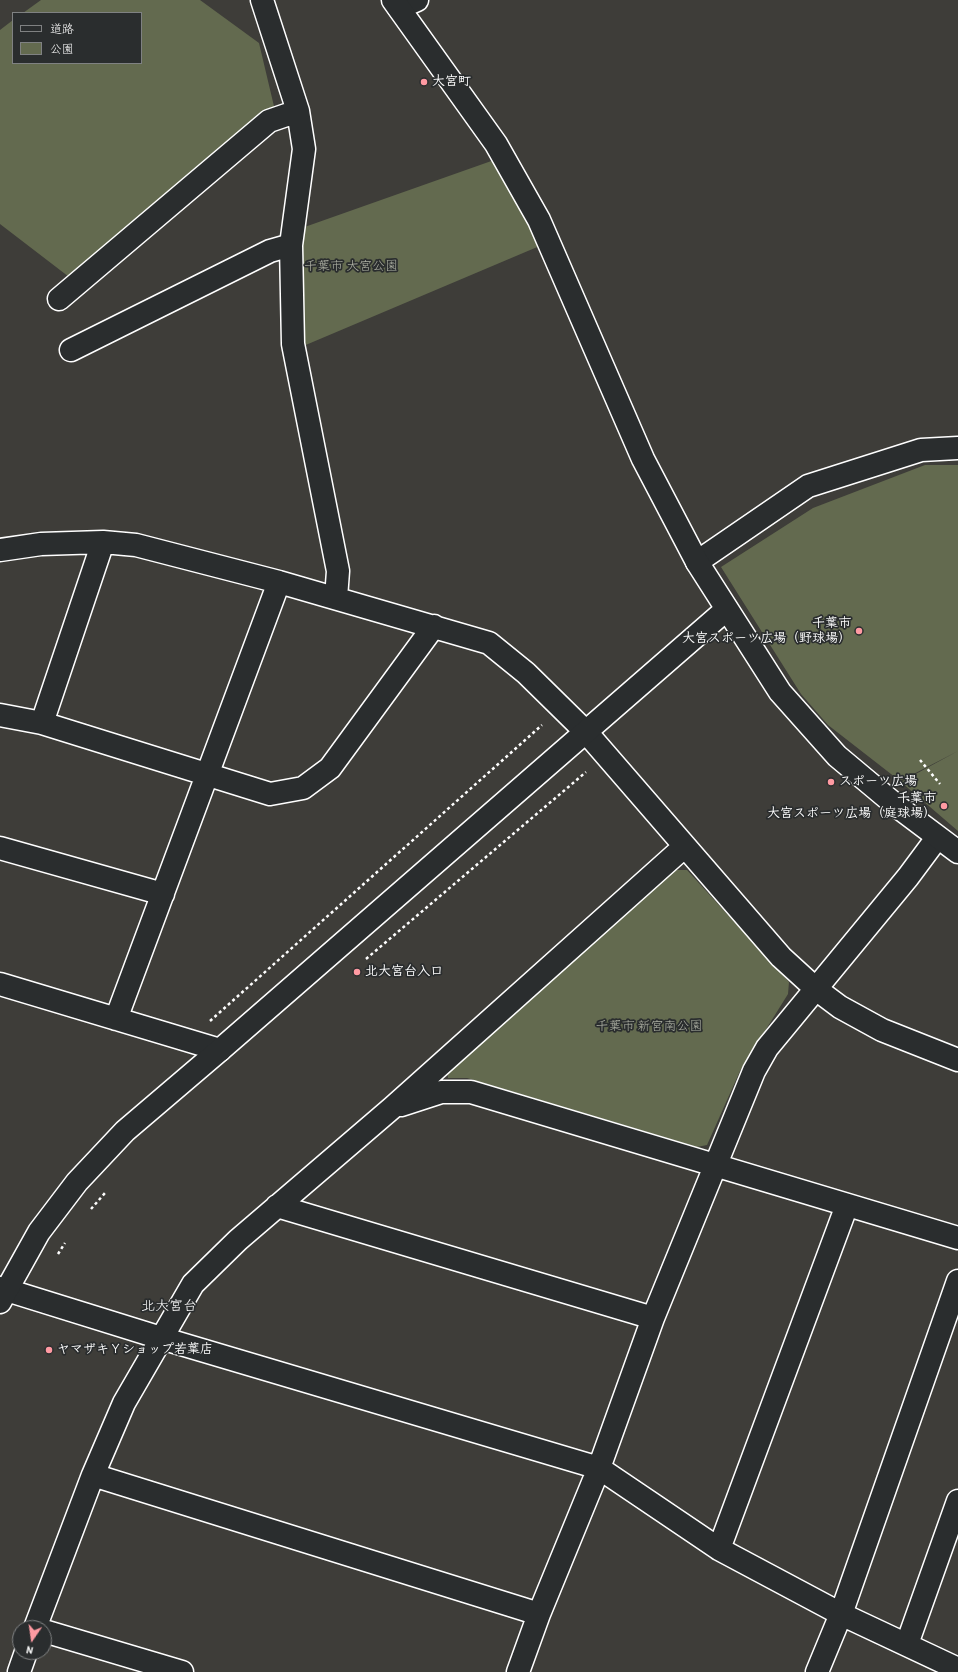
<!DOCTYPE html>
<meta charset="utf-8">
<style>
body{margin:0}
#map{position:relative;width:958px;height:1672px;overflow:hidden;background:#3e3d39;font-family:"Patrick Hand","Klee One",sans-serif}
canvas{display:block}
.legend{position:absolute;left:12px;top:12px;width:130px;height:52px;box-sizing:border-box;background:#2a2d2e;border:1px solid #7f8182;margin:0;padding:5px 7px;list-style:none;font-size:12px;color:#fff}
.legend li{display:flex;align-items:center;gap:8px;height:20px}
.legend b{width:20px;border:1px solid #7f8182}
.north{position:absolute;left:12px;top:1620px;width:40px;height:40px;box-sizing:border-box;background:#2a2d2e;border:1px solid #7f8182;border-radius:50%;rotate:193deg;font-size:11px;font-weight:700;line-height:16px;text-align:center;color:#fff}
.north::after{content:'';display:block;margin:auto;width:14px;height:18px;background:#ff9aa2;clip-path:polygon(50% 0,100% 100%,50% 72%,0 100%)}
</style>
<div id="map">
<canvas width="958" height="1672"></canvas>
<ul class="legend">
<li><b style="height:5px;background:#2a2d2e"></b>道路</li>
<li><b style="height:11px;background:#636a4f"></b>公園</li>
</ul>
<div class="north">N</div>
</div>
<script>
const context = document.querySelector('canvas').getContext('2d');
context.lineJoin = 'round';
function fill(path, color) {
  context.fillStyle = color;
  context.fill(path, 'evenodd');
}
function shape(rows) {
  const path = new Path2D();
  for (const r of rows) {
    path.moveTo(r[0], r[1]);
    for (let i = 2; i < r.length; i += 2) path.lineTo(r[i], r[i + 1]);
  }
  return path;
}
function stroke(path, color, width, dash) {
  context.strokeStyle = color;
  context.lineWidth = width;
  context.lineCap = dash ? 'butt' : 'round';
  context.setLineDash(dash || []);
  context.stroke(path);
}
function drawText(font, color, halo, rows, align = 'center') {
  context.font = font + ' "Patrick Hand","Klee One",sans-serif';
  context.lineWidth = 3.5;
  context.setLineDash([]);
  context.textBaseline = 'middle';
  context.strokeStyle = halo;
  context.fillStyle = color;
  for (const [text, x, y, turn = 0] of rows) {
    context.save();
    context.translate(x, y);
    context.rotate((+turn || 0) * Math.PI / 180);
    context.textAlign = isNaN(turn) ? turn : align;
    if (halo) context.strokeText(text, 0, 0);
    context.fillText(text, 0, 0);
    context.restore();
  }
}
const green = shape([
 [41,0,200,0,259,43,277,119,73,280,0,224,0,30,13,20,13,63,141,63,141,13,23,13],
 [497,159,542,245,301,347,299,229],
 [925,465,958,465,958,751,900,781,828,725,801,694,721,567,813,508],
 [958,751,958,831,901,782],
 [676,870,687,870,789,982,788,994,740,1071,707,1145,697,1147,467,1078,448,1078,447,1068]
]);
const path = shape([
 [920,760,940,784],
 [366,959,586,772],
 [210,1021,542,725],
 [91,1209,105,1193],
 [58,1254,65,1243]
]);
const minor = shape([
 [262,0,298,111,304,149,291,245,293,344,338,571,336,598],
 [399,8,417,0],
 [59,299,269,121,298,111],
 [71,350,270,251,291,245],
 [0,550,41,544,103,542,136,545,279,582,489,643,526,673,586,732,781,957,816,989,840,1007,882,1030,958,1060],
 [697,562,808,486,921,450,958,448],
 [0,715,42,723,270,794,303,788,330,768,434,626],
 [42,723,103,542],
 [0,848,163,894],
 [0,984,220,1050],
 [116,1019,279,582],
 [401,1105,441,1092,471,1092,958,1238],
 [277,1206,653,1318],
 [0,1288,161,1338,599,1468,719,1549,841,1614,958,1669],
 [93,1475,539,1614],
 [719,1549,847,1205],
 [35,1628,93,1475,124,1403,193,1284,238,1240,392,1108,685,846],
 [44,1631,182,1672],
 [907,1644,958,1501],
 [19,1672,26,1652],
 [518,1672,539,1614,599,1468,653,1318,754,1071,767,1048,908,877,937,838],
 [817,1672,841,1614,958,1281]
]);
const tertiary = shape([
 [393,0,496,144,539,220,643,459,697,562,780,692,837,756,898,807,958,852],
 [0,1302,39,1232,77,1182,125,1131,220,1050,727,609]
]);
const markers = [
 [424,82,4,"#ff9aa2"],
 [859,631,4,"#ff9aa2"],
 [831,782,4,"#ff9aa2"],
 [944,806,4,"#ff9aa2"],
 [357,972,4,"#ff9aa2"],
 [49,1350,4,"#ff9aa2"]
];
const poiNames = [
 ["大宮町",432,82],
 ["千葉市",851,624,"right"],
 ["大宮スポーツ広場（野球場）",851,639,"right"],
 ["スポーツ広場",839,782],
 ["千葉市",936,799,"right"],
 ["大宮スポーツ広場（庭球場）",936,814,"right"],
 ["北大宮台入口",365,972],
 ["ヤマザキＹショップ若葉店",57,1350]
];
const parkNames = [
 ["千葉市 大宮公園",351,267],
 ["千葉市 新宮南公園",649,1027]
];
const neighbourhoodNames = [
 ["北大宮台",169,1306]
];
fill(green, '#636a4f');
stroke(minor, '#fff', 25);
stroke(tertiary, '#fff', 25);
stroke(path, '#fff', 2.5, [3, 3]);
stroke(minor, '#2a2d2e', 22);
stroke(tertiary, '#2a2d2e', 22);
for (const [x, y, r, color] of markers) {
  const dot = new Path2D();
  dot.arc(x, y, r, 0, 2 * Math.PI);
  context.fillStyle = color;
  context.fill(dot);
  stroke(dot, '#2a2d2e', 1.5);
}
drawText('bold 13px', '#fff', '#2a2d2e', poiNames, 'left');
drawText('13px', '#b1b4a7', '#2a2d2e', parkNames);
drawText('14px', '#fff', '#2a2d2e', neighbourhoodNames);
</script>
